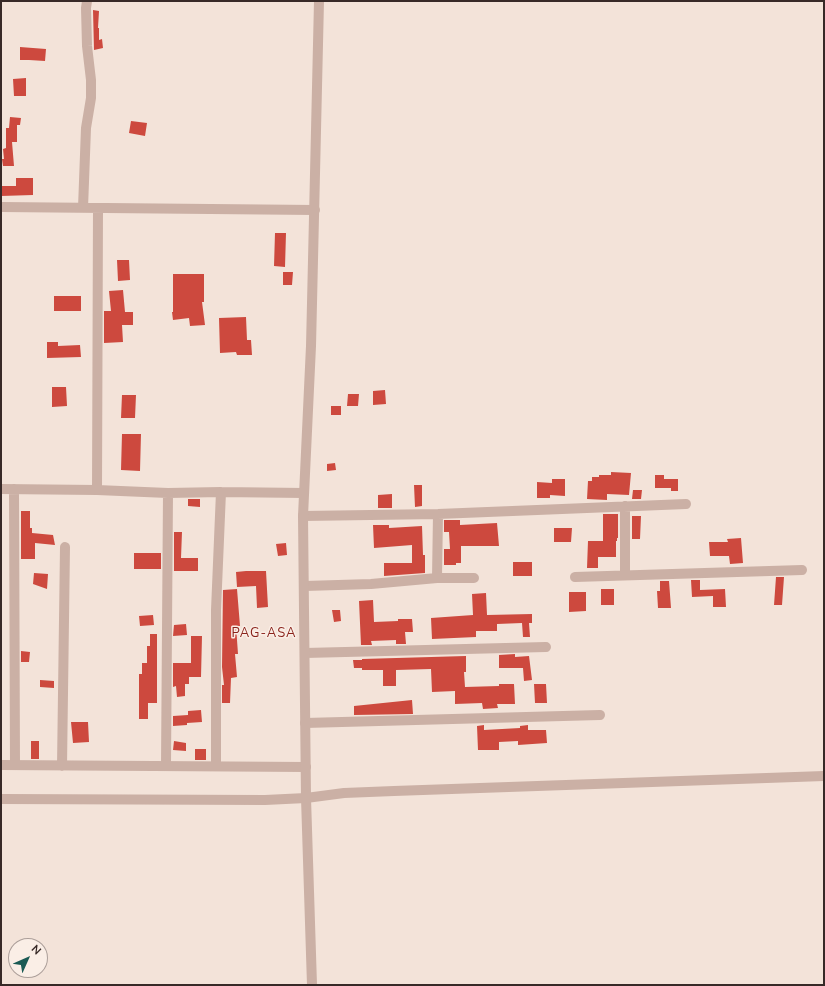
<!DOCTYPE html>
<style>
body{margin:0}
#map{position:relative;width:825px;height:986px;overflow:hidden;background:#f3e3d9;font-family:"Nunito Sans",sans-serif}
canvas{display:block}
.frame{position:absolute;inset:0;border:2px solid #372927;pointer-events:none}
.north{position:absolute;left:8px;top:938px;width:40px;height:40px;box-sizing:border-box;background:#faeee6;border:1px solid #ac9f9a;border-radius:50%;rotate:45deg;font-size:11px;font-weight:700;line-height:16px;text-align:center;color:#372927}
.north::after{content:'';display:block;margin:auto;width:14px;height:18px;background:#1a5a54;clip-path:polygon(50% 0,100% 100%,50% 72%,0 100%)}
</style>
<div id="map">
<canvas width="825" height="986"></canvas>
<div class="frame"></div>
<div class="north">N</div>
</div>
<script>
const context = document.querySelector('canvas').getContext('2d');
context.lineJoin = 'round';
function fill(path, color) {
  context.fillStyle = color;
  context.fill(path, 'evenodd');
}
function shape(rows) {
  const path = new Path2D();
  for (const r of rows) {
    path.moveTo(r[0], r[1]);
    for (let i = 2; i < r.length; i += 2) path.lineTo(r[i], r[i + 1]);
  }
  return path;
}
function stroke(path, color, width, dash) {
  context.strokeStyle = color;
  context.lineWidth = width;
  context.lineCap = dash ? 'butt' : 'round';
  context.setLineDash(dash || []);
  context.stroke(path);
}
function drawText(font, color, halo, rows, align = 'center') {
  context.font = font + ' "Nunito Sans",sans-serif';
  context.lineWidth = 3;
  context.setLineDash([]);
  context.textBaseline = 'middle';
  context.strokeStyle = halo;
  context.fillStyle = color;
  for (const [text, x, y, turn = 0] of rows) {
    context.save();
    context.translate(x, y);
    context.rotate((+turn || 0) * Math.PI / 180);
    context.textAlign = isNaN(turn) ? turn : align;
    if (halo) context.strokeText(text, 0, 0);
    context.fillText(text, 0, 0);
    context.restore();
  }
}
const building = shape([
 [93,10,99,11,98,28,99,28,99,40,102,39,103,48,94,50],
 [20,47,46,49,45,61,29,60,20,60],
 [26,78,26,96,14,96,13,79],
 [10,117,21,118,20,125,17,125,17,142,12,142,14,166,3,166,2,159,4,159,3,149,6,148,6,128,9,128],
 [131,121,147,123,145,136,129,133],
 [16,178,33,178,33,195,1,196,1,186,16,186],
 [275,233,286,233,285,267,274,266],
 [117,260,129,260,130,280,118,281],
 [283,272,293,272,292,285,283,285],
 [173,274,204,274,204,302,202,302,205,325,190,326,189,318,173,320,172,312,173,312],
 [123,290,125,312,133,312,133,325,122,325,123,342,104,343,104,311,111,311,109,291],
 [54,296,81,296,81,311,54,311],
 [246,317,247,340,251,340,252,355,237,355,236,352,220,353,219,318],
 [47,342,58,342,58,346,80,345,81,357,47,358],
 [52,387,66,387,67,406,52,407],
 [385,390,386,404,373,405,373,391],
 [348,394,359,394,358,406,347,406],
 [122,395,136,395,135,418,121,418],
 [331,406,341,406,341,415,331,415],
 [122,434,141,434,140,471,121,470],
 [335,463,336,470,327,471,327,464],
 [611,472,631,473,629,495,607,494,607,500,587,499,588,481,592,481,592,477,599,477,599,475,611,475],
 [655,475,664,475,664,479,678,479,678,491,671,491,671,488,655,488],
 [552,479,565,479,565,496,550,495,550,498,537,498,537,482,552,483],
 [414,485,422,485,422,506,415,507],
 [633,490,642,490,641,499,632,499],
 [392,494,392,508,378,508,378,495],
 [188,499,200,499,200,507,188,506],
 [21,511,30,511,30,528,32,528,32,533,53,535,55,545,35,543,35,559,21,559],
 [603,514,618,514,618,538,617,538,617,541,616,541,616,557,598,557,598,568,587,568,588,541,603,541],
 [632,516,641,516,640,539,632,539],
 [444,520,460,520,460,525,497,523,499,546,461,546,461,563,456,563,456,565,444,565,444,549,450,549,449,532,444,532],
 [373,525,389,525,389,528,422,526,423,555,425,555,425,573,384,576,384,563,412,563,412,545,374,548],
 [554,528,572,528,571,542,554,542],
 [174,532,182,532,181,558,198,558,198,571,174,571],
 [741,538,743,563,730,564,729,556,710,556,709,542,728,542,727,539],
 [286,543,287,555,278,556,276,544],
 [134,553,161,553,161,569,134,569],
 [513,562,532,562,532,576,513,576],
 [246,571,266,571,268,607,257,608,256,586,237,587,236,572],
 [34,573,48,574,47,589,33,584],
 [776,577,784,577,782,605,774,605],
 [691,580,700,580,700,590,725,589,726,607,713,607,713,596,692,597],
 [660,581,669,581,671,608,658,608,657,591,660,591],
 [237,589,240,626,236,626,238,654,235,654,237,677,231,678,230,703,222,703,222,685,224,685,222,667,223,590],
 [601,589,614,589,614,605,601,605],
 [569,592,586,592,586,611,569,612],
 [486,593,487,615,532,614,532,623,529,623,530,637,523,637,522,623,497,624,497,631,476,631,476,637,432,639,431,618,473,615,472,594],
 [373,600,374,622,398,621,398,619,412,619,413,632,405,632,406,644,396,644,396,640,371,641,372,645,361,645,359,601],
 [332,610,340,610,341,621,334,622],
 [153,615,154,625,140,626,139,616],
 [186,624,187,635,173,636,174,625],
 [150,634,157,634,157,703,148,703,148,719,139,719,139,674,142,674,142,663,147,663,147,646,150,646],
 [191,636,202,636,201,677,189,677,189,684,185,684,185,696,177,697,176,686,173,687,173,663,191,663],
 [21,651,30,652,29,662,21,662],
 [515,654,515,657,529,656,532,680,524,681,523,668,499,668,499,655],
 [466,656,466,672,464,672,465,687,499,686,499,684,514,684,515,704,497,704,498,708,483,709,482,703,455,704,455,691,432,692,431,669,396,670,396,686,383,686,383,670,362,670,362,668,354,668,353,660,362,660,362,659],
 [40,680,54,681,54,688,40,687],
 [534,684,546,684,547,703,535,703],
 [412,700,413,714,354,715,354,706],
 [201,710,202,722,187,723,187,725,173,726,173,716,188,715,188,711],
 [71,722,88,722,89,742,73,743],
 [484,725,484,730,520,728,520,726,528,725,528,730,546,730,547,743,518,745,518,741,499,742,499,750,478,750,477,726],
 [31,741,39,741,39,759,31,759],
 [174,741,186,743,186,751,173,750],
 [195,749,206,749,206,760,195,760]
]);
const minor = shape([
 [1,207,315,210],
 [83,208,86,128,91,98,91,80,87,46,86,8,87,1],
 [1,489,97,490,168,493,221,492,304,493],
 [14,489,15,765],
 [97,490,98,208],
 [625,506,625,574],
 [303,516,438,514,686,504],
 [575,577,802,570],
 [437,578,438,514],
 [305,586,371,584,437,578,474,578],
 [305,653,546,647],
 [305,723,600,715],
 [1,765,306,767],
 [166,765,168,493],
 [62,766,65,547],
 [216,766,216,610,221,492],
 [1,799,265,800,306,798,344,793,394,791,824,776]
]);
const tertiary = shape([
 [312,985,306,798,303,516,311,346,319,1]
]);
const quarterNames = [
 ["PAG-ASA",264,634]
];
fill(building, '#cd493e');
stroke(minor, '#cbb0a5', 10);
stroke(tertiary, '#cbb0a5', 10);
context.letterSpacing = '1px';
drawText('13px', '#8a231b', '#faeee6', quarterNames);
context.letterSpacing = '0px';
</script>
